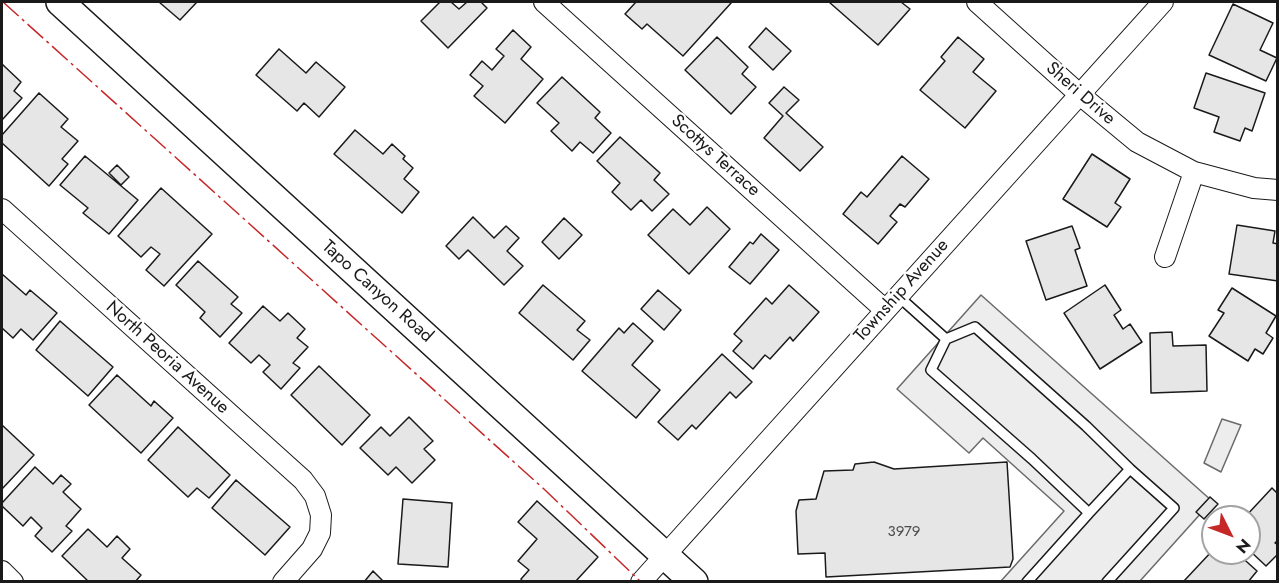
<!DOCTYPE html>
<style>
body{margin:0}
#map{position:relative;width:1279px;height:583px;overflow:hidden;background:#fff;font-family:Jost,sans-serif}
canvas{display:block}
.frame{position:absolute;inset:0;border:3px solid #1a1a1a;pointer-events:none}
.north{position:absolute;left:1201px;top:505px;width:60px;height:60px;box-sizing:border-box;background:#fff;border:2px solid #a3a3a3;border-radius:50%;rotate:132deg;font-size:16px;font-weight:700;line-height:24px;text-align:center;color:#1a1a1a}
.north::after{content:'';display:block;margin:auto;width:21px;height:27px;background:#c62828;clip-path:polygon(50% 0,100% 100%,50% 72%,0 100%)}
</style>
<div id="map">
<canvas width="1279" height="583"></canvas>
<div class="frame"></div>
<div class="north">N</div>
</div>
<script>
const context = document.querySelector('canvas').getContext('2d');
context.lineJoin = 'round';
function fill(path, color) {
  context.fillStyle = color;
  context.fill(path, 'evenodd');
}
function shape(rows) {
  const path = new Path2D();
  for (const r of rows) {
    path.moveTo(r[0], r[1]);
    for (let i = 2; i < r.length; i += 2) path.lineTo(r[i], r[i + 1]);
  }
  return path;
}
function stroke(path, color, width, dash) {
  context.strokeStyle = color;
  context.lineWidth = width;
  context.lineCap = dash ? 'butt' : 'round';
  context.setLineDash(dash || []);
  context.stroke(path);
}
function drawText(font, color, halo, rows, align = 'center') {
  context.font = font + ' Jost,sans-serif';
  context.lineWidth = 4.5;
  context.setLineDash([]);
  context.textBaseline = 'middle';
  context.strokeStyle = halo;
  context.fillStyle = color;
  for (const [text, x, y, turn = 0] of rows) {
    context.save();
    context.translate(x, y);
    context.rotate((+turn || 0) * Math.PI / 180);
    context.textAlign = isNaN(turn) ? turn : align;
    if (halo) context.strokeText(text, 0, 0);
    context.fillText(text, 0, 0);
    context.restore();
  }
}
const built = shape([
 [981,295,1212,501,1140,581,1001,581,1064,511,983,438,969,453,897,389,981,295],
 [1222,419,1241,425,1221,472,1204,463,1222,419]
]);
const building = shape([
 [159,2,197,2,180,20,159,2],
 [440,2,451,2,459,9,467,2,481,2,487,8,448,48,421,21,440,2],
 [636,2,732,2,683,56,647,24,642,29,625,14,636,2],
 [829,2,901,2,910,9,878,45,829,2],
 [1233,4,1273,23,1260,50,1277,58,1266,81,1209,55,1233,4],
 [766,28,791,51,773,70,749,47,766,28],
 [513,30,531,47,521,59,543,79,505,123,474,96,483,86,470,75,482,61,492,70,504,56,496,49,513,30],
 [717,37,748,67,742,74,756,87,731,114,685,70,717,37],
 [958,37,984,59,973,72,996,91,965,128,920,90,945,61,941,57,958,37],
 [279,49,306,73,316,62,345,87,319,117,304,103,297,111,256,75,279,49],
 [2,64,21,82,14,91,22,98,2,120,2,64],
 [1206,73,1265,93,1252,131,1245,128,1240,141,1214,132,1219,117,1194,108,1206,73],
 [562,77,600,112,595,118,611,133,593,153,580,142,572,151,551,131,559,123,537,103,562,77],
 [784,87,799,100,786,113,823,147,800,171,764,138,783,116,769,103,784,87],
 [39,93,68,119,61,127,78,141,62,159,68,164,49,186,2,143,2,135,39,93],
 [355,130,383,154,392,144,405,156,403,159,413,168,404,179,419,192,402,213,334,154,355,130],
 [620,137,660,173,654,180,669,194,652,211,641,200,631,210,612,192,620,183,597,161,620,137],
 [1092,154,1130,179,1115,203,1121,207,1107,227,1063,199,1092,154],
 [85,156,138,200,109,234,83,213,88,208,60,185,85,156],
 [902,156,929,179,905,207,900,204,890,216,897,222,878,244,843,214,861,192,867,197,902,156],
 [117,165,129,177,121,185,109,173,117,165],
 [161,188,212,234,164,286,146,270,160,254,151,247,141,257,118,236,161,188],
 [707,207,730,229,689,274,648,235,673,209,690,225,707,207],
 [473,217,494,238,506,226,519,238,507,251,523,266,504,285,468,250,459,259,446,246,473,217],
 [564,218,582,235,559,259,542,242,564,218],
 [1237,225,1275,231,1273,243,1278,244,1278,281,1229,274,1237,225],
 [1072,226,1080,248,1075,250,1087,286,1046,300,1026,241,1072,226],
 [761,234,779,250,750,284,729,267,750,242,753,244,761,234],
 [198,261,238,297,231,304,242,313,220,337,200,318,205,312,176,285,198,261],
 [2,274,26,295,30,290,57,313,33,340,21,329,13,338,2,328,2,274],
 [543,285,585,321,577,330,590,340,573,360,519,313,543,285],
 [789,285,819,312,793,341,790,337,770,359,765,355,753,369,733,351,742,341,734,334,766,298,772,304,789,285],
 [1105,285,1121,310,1114,315,1123,329,1130,324,1142,342,1100,369,1064,313,1105,285],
 [1232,288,1276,316,1266,333,1273,338,1263,354,1255,349,1248,361,1209,336,1224,313,1218,310,1232,288],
 [658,290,681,310,664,330,641,309,658,290],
 [263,306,280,321,288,313,305,329,297,338,308,347,293,363,300,368,281,389,263,372,270,365,259,355,251,363,229,343,263,306],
 [60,321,113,367,88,396,36,350,60,321],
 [633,323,653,341,632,365,660,390,636,418,582,371,619,328,624,333,633,323],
 [1172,332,1173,346,1206,345,1207,391,1151,393,1150,333,1172,332],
 [722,354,752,382,736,398,730,392,696,429,692,425,678,440,658,422,722,354],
 [319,366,370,415,342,445,291,395,319,366],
 [117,375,151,406,154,401,173,418,141,453,89,405,117,375],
 [409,417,433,441,424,449,435,460,412,483,396,467,388,475,360,448,381,427,390,436,409,417],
 [2,425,34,455,2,489,2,425],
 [178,427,230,475,209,498,197,488,188,497,148,460,178,427],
 [874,462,894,469,1007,462,1013,559,1010,567,826,577,825,553,798,554,796,511,799,500,816,499,824,471,853,470,855,464,874,462],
 [35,467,53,484,61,475,71,484,63,492,81,509,66,526,72,531,52,552,35,536,42,528,31,517,23,526,2,506,2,503,35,467],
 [236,480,290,527,265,555,212,508,236,480],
 [1272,488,1278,494,1278,540,1275,543,1278,545,1278,554,1266,566,1249,550,1249,517,1245,517,1272,488],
 [1210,497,1218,504,1204,519,1196,512,1210,497],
 [403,499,452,503,448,567,398,564,403,499],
 [537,501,598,557,575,582,523,582,521,579,529,570,518,561,537,539,518,522,537,501],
 [88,529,107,547,117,536,130,549,122,558,141,575,135,582,89,582,62,556,88,529],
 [1213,550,1213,553,1237,553,1257,571,1248,582,1183,582,1213,550],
 [373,571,384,582,364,582,373,571]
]);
const lane = shape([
 [898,296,946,339,975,327,1086,426,1130,469,1174,508,1107,582],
 [946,339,931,370,1032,459,1089,513,1027,582],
 [1089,513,1130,469]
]);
const street = shape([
 [544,2,885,310],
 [977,2,1079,94,1137,142,1194,172,1254,188,1278,190],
 [2,209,303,480,315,496,321,515,320,533,312,549,283,582],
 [1165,257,1194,172],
 [2,571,13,582],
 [641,582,1163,2]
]);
const secondary = shape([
 [60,2,694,582]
]);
const power = shape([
 [3,2,545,490,641,582]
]);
const numberNames = [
 ["3979",904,532]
];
const streetNames = [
 ["Sheri Drive",1080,94,41],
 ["Scottys Terrace",715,156,42],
 ["Township Avenue",902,291,-48],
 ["Tapo Canyon Road",377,292,42],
 ["North Peoria Avenue",167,358,42]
];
fill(built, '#ededed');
stroke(built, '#6a6a6a', 1.5);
fill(building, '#e6e6e6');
stroke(building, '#1a1a1a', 1.5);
stroke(lane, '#1a1a1a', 12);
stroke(street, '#1a1a1a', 22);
stroke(secondary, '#1a1a1a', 30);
stroke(lane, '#fff', 9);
stroke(street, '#fff', 20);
stroke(secondary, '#fff', 27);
stroke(power, '#c62828', 1.5, [21, 4.5, 3, 4.5]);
drawText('15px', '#4d4d4d', null, numberNames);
drawText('18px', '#1a1a1a', '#fff', streetNames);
</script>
